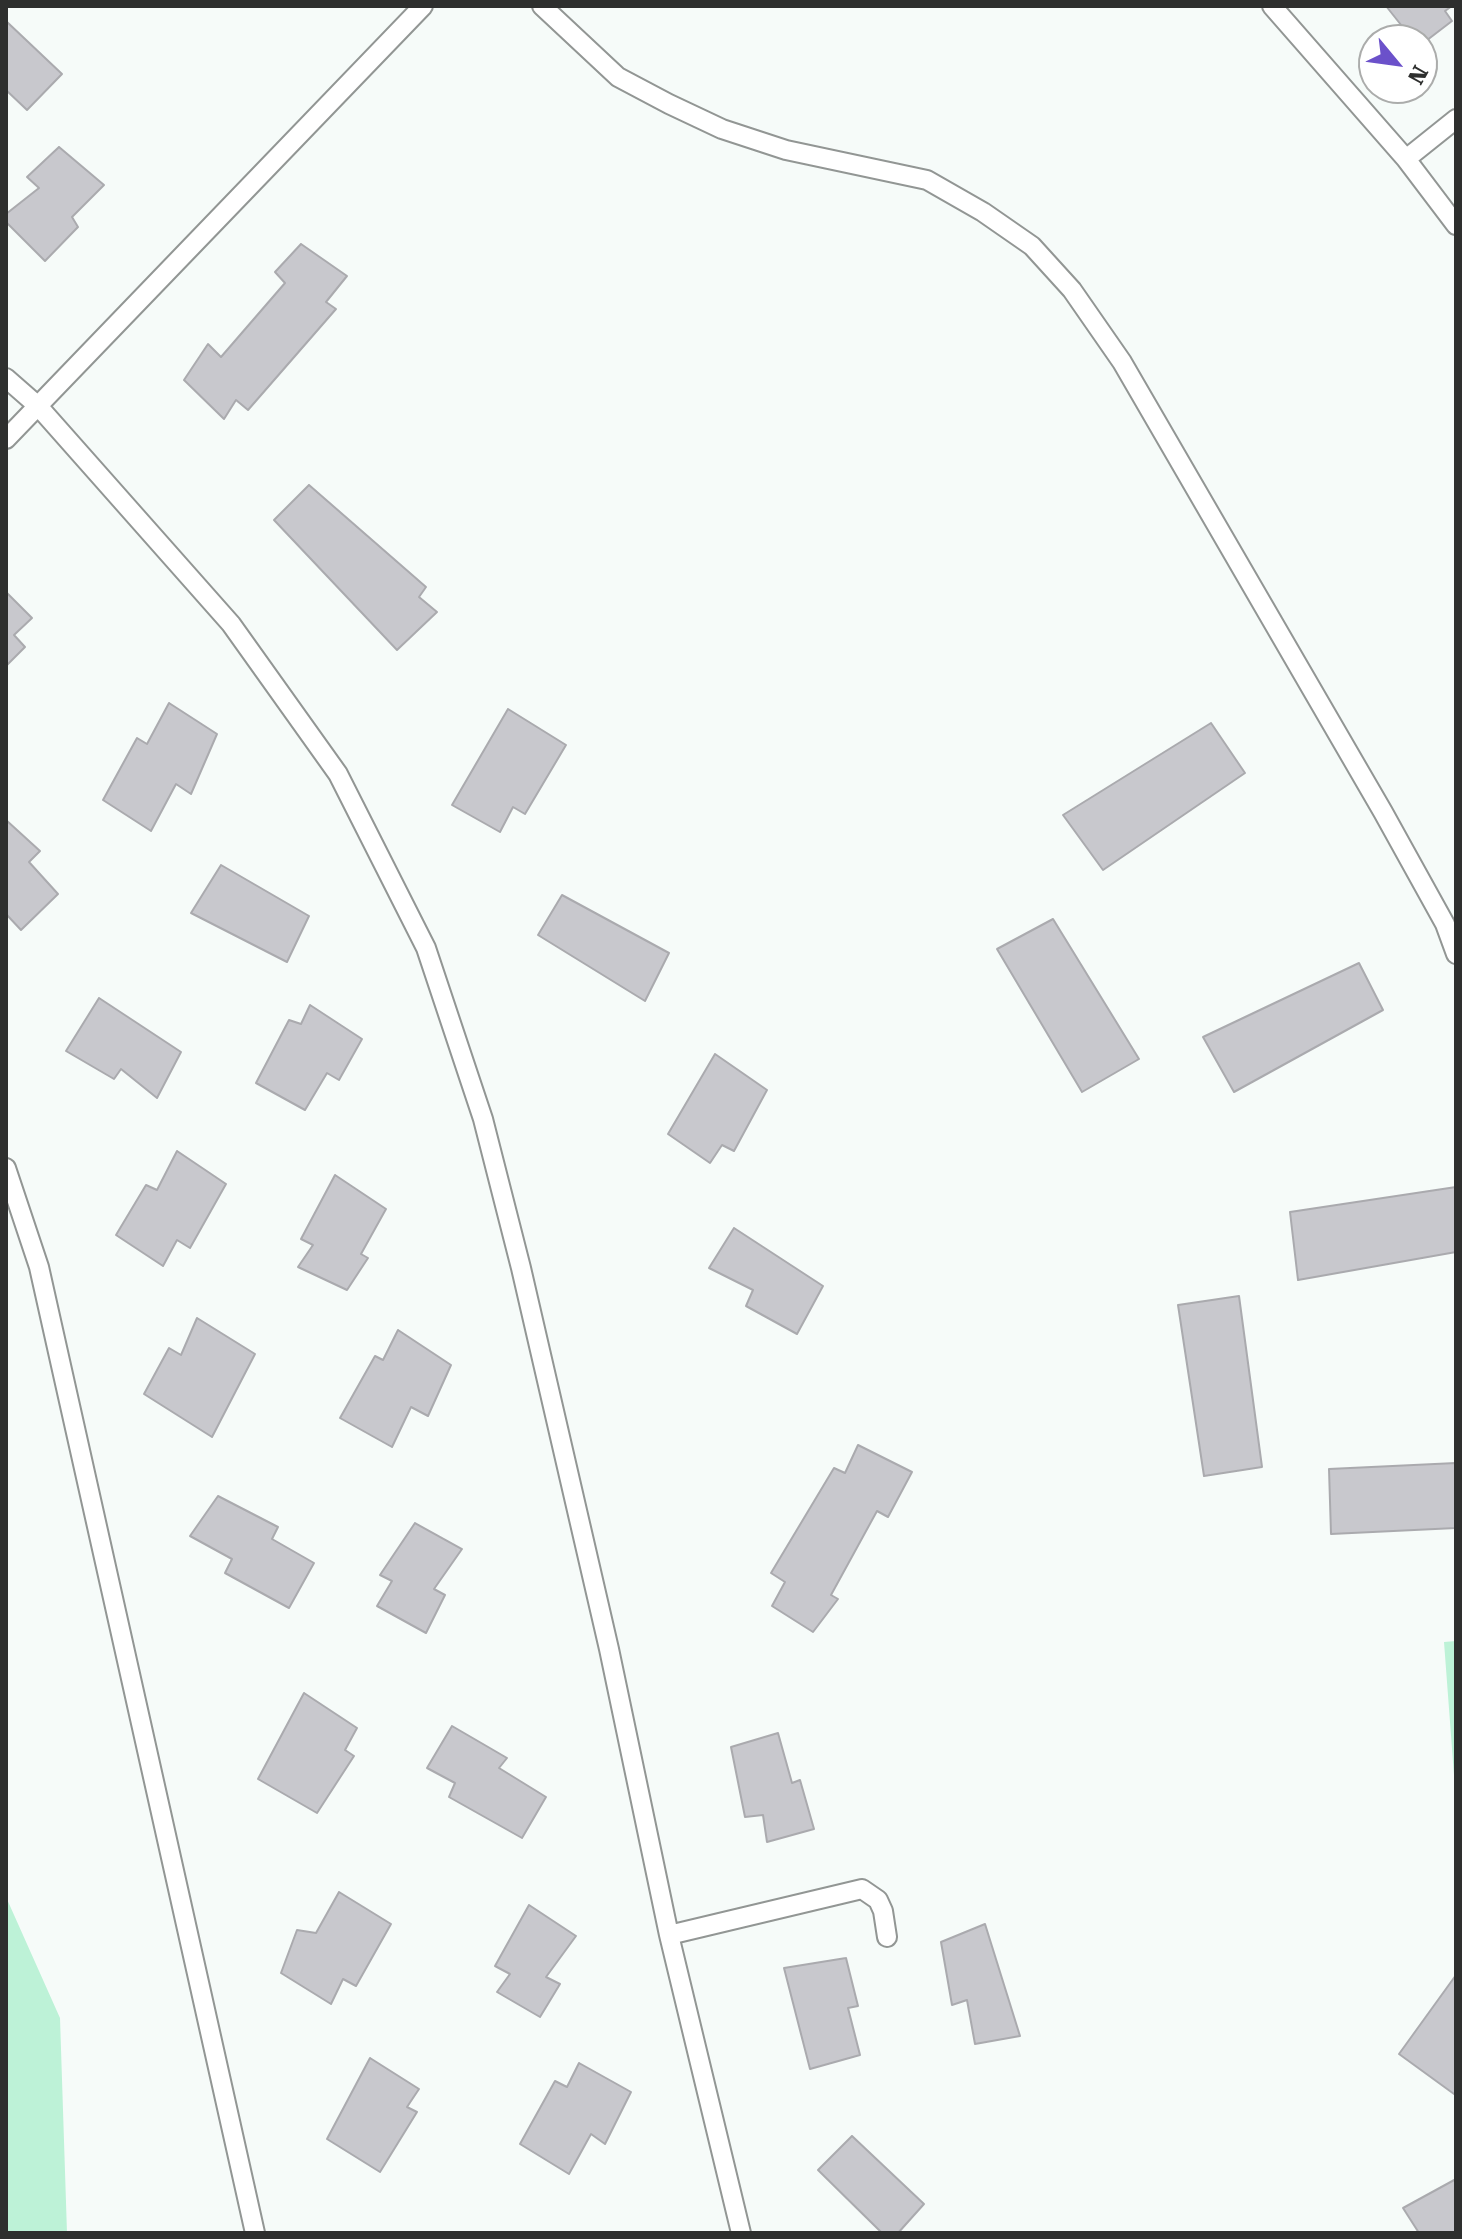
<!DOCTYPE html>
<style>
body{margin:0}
#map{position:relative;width:1462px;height:2239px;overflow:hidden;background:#f6fbf9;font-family:"Roboto Serif",serif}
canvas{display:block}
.frame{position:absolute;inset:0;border:8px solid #2e2f2e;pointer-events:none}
.north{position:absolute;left:1358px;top:24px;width:80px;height:80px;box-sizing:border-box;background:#fff;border:2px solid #abacab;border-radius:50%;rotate:119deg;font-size:22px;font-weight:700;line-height:32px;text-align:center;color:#2e2f2e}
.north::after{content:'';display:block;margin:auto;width:28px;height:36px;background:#6b51ca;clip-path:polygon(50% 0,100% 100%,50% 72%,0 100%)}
</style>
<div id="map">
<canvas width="1462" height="2239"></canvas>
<div class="frame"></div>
<div class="north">N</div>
</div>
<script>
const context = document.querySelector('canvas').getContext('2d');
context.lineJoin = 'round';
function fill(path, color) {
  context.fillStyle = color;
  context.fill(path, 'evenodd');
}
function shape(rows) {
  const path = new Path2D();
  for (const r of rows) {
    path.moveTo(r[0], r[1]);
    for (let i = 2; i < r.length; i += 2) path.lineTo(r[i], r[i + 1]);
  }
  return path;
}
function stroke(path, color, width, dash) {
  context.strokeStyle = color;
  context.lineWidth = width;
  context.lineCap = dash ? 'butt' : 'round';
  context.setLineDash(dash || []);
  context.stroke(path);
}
const green = shape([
 [1456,1641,1456,1802,1444,1642],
 [6,1897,60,2018,67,2233,6,2233]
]);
const building = shape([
 [1386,6,1452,6,1445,11,1452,21,1422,44,1422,40,1413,40,1386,6],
 [6,21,62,74,27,110,6,90,6,21],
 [59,147,104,185,72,217,78,227,45,261,6,222,6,214,39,188,27,177,59,147],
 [301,244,347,276,326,302,336,309,248,410,236,400,224,419,184,380,208,344,221,357,285,283,275,272,301,244],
 [309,485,426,587,419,597,437,612,397,650,274,520,309,485],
 [6,592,32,618,14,635,25,647,6,666,6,592],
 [169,703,217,734,191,794,176,784,151,831,103,800,137,738,147,744,169,703],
 [508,709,566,745,525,814,513,807,500,832,452,805,508,709],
 [1211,723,1245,773,1103,870,1063,815,1211,723],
 [6,820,40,851,29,862,58,894,21,930,6,914,6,820],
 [221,865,309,916,287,962,191,913,221,865],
 [562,895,669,953,645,1001,538,935,562,895],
 [1053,919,1139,1059,1082,1092,997,949,1053,919],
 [1359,963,1383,1010,1234,1092,1203,1037,1359,963],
 [99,998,181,1052,157,1098,121,1069,114,1079,66,1051,99,998],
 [310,1005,362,1039,339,1080,327,1073,305,1110,256,1083,289,1020,301,1024,310,1005],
 [715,1054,767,1090,734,1151,722,1145,710,1163,668,1134,715,1054],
 [177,1151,226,1184,190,1248,177,1240,163,1266,116,1235,146,1185,157,1190,177,1151],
 [335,1175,386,1209,361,1254,368,1258,347,1290,298,1267,313,1245,301,1239,335,1175],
 [1456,1187,1456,1252,1298,1280,1290,1212,1456,1187],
 [734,1228,823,1286,797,1334,746,1306,753,1290,709,1268,734,1228],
 [1239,1296,1262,1467,1204,1476,1178,1305,1239,1296],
 [197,1318,255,1354,212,1437,144,1394,169,1348,181,1355,197,1318],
 [398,1330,451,1365,428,1416,411,1407,392,1447,340,1418,375,1356,383,1360,398,1330],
 [858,1445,912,1472,888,1517,877,1511,831,1595,838,1599,813,1632,772,1606,785,1582,771,1573,834,1468,845,1473,858,1445],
 [1456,1463,1456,1528,1331,1534,1329,1469,1456,1463],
 [218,1496,278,1527,272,1539,314,1563,289,1608,225,1573,232,1559,190,1536,218,1496],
 [415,1523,462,1549,434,1589,445,1595,426,1633,377,1606,392,1581,380,1575,415,1523],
 [304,1693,357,1728,345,1750,354,1756,317,1813,258,1779,304,1693],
 [452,1726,507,1758,499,1768,546,1797,522,1838,449,1797,455,1783,427,1768,452,1726],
 [778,1733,792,1783,800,1780,814,1829,767,1842,763,1815,745,1817,731,1747,778,1733],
 [339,1892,391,1924,356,1986,343,1979,331,2004,281,1973,297,1930,316,1933,339,1892],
 [529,1905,576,1936,546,1977,560,1984,540,2017,497,1992,510,1974,495,1966,529,1905],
 [985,1924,1020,2036,975,2044,967,2000,952,2005,941,1942,985,1924],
 [846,1958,858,2006,848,2008,860,2055,810,2069,784,1968,846,1958],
 [1456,1975,1456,2091,1454,2094,1399,2054,1456,1975],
 [370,2058,419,2089,407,2107,417,2112,380,2172,327,2139,370,2058],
 [579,2063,631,2092,605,2144,591,2134,569,2174,520,2144,555,2081,567,2087,579,2063],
 [852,2136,924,2204,898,2233,882,2233,818,2170,852,2136],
 [1456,2179,1456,2233,1419,2233,1403,2208,1456,2179]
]);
const service = shape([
 [542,6,618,77,669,104,722,129,786,150,927,180,983,212,1032,246,1072,290,1122,362,1383,812,1445,924,1456,954],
 [1272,6,1406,159,1456,225],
 [1406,159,1456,119],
 [6,378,38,406,231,624,338,774,426,948,483,1119,521,1268,609,1649,669,1935,741,2233],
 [6,439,423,6],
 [6,1168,39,1267,255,2233],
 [669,1935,862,1889,878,1900,883,1911,887,1937]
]);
fill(green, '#bdf2d7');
fill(building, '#c8c8cd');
stroke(building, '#aaaaae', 2);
stroke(service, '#929694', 22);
stroke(service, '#fff', 18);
</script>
